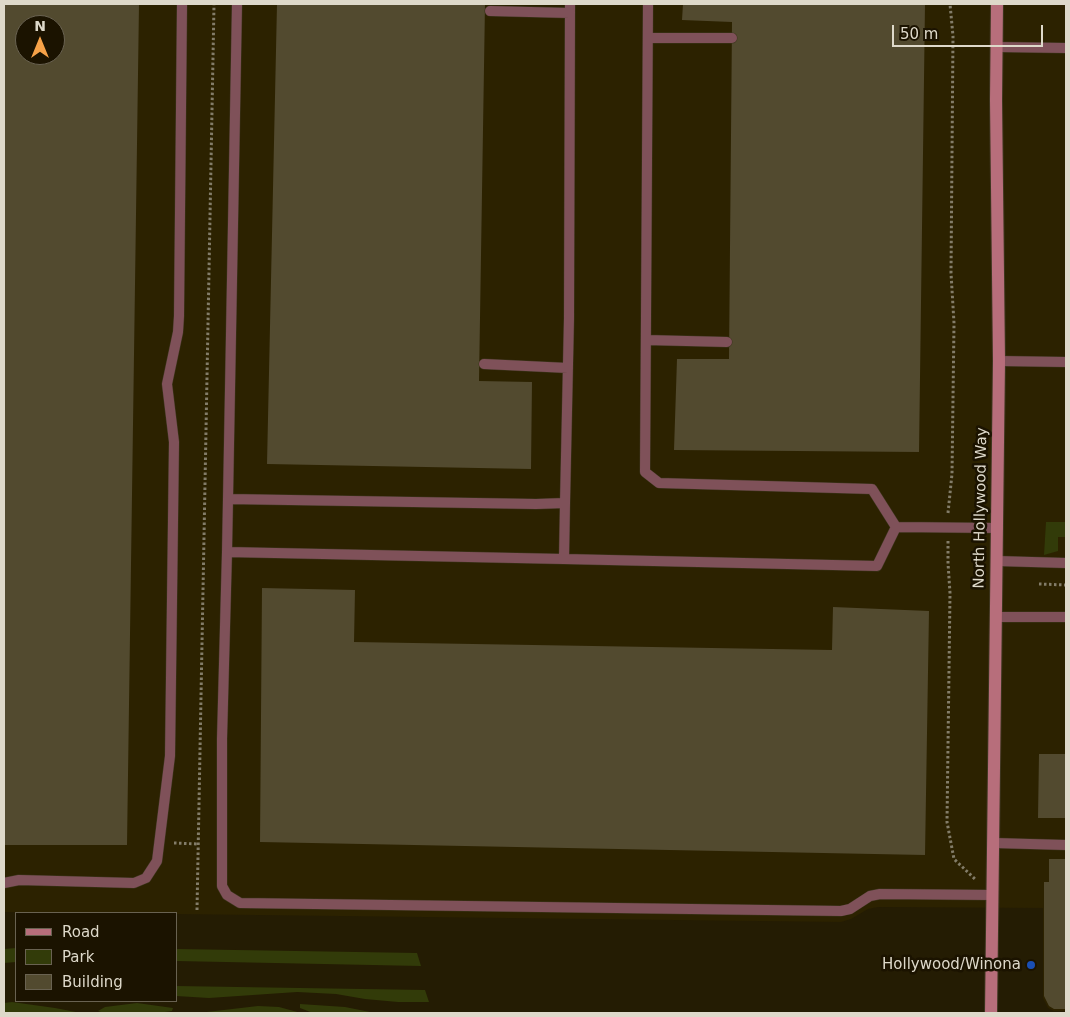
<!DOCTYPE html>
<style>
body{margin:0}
#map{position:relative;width:1070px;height:1017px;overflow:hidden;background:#241c03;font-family:"DejaVu Sans",sans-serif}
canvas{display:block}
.frame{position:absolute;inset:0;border:5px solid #ded9ca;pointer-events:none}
.legend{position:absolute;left:15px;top:912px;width:162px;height:90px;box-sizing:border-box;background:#1b1300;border:1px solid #696251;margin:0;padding:6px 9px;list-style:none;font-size:15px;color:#ded9ca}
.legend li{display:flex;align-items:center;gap:10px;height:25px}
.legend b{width:25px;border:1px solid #696251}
.north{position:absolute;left:15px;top:15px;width:50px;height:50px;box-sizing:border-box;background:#1b1300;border:1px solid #696251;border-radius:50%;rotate:0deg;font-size:14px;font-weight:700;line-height:20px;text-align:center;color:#ded9ca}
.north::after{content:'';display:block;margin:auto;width:18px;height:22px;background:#f6a248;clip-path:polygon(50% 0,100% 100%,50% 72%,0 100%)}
.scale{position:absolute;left:892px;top:25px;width:151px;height:22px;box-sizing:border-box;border:2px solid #ded9ca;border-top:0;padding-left:6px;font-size:15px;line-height:18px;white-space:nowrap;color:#ded9ca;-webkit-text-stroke:4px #1b1300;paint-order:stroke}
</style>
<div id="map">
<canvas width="1070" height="1017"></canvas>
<div class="frame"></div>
<ul class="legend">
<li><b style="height:6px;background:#b76e7b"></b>Road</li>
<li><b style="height:14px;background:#323b09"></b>Park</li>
<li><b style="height:14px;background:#524a2f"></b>Building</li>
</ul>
<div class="north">N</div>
<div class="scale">50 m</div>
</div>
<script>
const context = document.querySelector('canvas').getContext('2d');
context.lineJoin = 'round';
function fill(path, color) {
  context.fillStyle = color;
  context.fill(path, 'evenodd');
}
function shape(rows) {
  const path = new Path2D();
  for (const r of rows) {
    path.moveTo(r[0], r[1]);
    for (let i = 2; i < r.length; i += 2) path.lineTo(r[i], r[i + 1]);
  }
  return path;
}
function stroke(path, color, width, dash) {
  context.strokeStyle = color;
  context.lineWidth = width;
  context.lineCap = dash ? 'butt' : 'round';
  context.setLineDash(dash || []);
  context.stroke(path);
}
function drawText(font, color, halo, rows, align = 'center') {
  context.font = font + ' "DejaVu Sans",sans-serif';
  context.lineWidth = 5;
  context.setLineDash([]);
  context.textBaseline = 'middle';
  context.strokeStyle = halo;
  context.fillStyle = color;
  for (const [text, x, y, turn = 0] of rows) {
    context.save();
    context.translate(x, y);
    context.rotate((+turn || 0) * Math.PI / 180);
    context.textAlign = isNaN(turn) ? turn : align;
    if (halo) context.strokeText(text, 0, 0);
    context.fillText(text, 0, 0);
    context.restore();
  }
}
const built = shape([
 [4,4,1066,4,1066,1011,1054,1011,1048,1008,1043,998,1043,908,878,907,868,909,851,919,841,922,4,912],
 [25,25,55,25,55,55,25,55]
]);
const green = shape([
 [1046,522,1066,522,1066,537,1058,537,1058,551,1044,555],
 [16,948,16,962,4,963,4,949],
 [176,949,417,953,421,966,176,961],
 [176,986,425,990,429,1002,398,1002,365,999,336,994,297,992,209,998,176,996],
 [12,1002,55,1008,81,1013,4,1013,4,1003],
 [137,1003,173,1008,172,1011,158,1013,104,1013,98,1011,105,1007],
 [300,1004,345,1007,375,1013,313,1013,300,1008],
 [258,1006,279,1007,301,1013,198,1013]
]);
const building = shape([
 [4,4,139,4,127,845,4,845],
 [25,25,55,25,55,55,25,55],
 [277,4,485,4,479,381,532,382,531,469,267,464],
 [683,4,925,4,919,452,674,450,677,359,729,359,732,22,682,20],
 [262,588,355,590,354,642,832,650,833,607,929,611,925,855,260,842],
 [1039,754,1066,754,1066,818,1038,818],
 [1049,859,1066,859,1066,1009,1054,1009,1049,1006,1044,996,1044,882,1049,882]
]);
const path = shape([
 [948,513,952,474,954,323,951,273,953,36,950,4],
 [948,541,948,563,950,593,947,822,954,859,976,880],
 [1039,584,1066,585],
 [174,843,198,844],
 [197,910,214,4]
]);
const service = shape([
 [237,4,228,499,536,504,565,503,569,318,570,4],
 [648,4,645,472,659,483,872,489,896,527],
 [490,11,570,13],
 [648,38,732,38],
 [997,47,1066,48],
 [646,340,727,342],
 [999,361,1066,362],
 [484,364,568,368],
 [228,499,227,552,564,559],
 [565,503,564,559,877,566,896,527,998,528],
 [227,552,222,739,222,886,227,895,240,903,841,911,850,909,870,896,880,894,993,895],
 [997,561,1066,563],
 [996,617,1066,617],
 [994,843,1066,845],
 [4,883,19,880,134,883,146,878,157,861,170,756,174,442,167,384,178,332,179,316,182,4]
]);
const secondary = shape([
 [991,1013,999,361,996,100,997,4]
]);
const markers = [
 [1031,965,5,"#1a4fb4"]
];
const streetNames = [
 ["North Hollywood Way",981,508,-89]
];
const poiNames = [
 ["Hollywood/Winona",1021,965]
];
fill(built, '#2c2200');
fill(green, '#323b09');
fill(building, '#524a2f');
stroke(service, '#3e361f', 11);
stroke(secondary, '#3e361f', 14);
stroke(path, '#837d69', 3, [2.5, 2.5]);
stroke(service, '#7f5159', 10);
stroke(secondary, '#b76e7b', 12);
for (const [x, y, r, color] of markers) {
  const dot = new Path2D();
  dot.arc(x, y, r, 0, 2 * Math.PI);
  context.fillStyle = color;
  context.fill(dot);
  stroke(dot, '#1b1300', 2);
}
drawText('15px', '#ded9ca', '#1b1300', streetNames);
drawText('15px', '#ded9ca', '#1b1300', poiNames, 'right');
</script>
